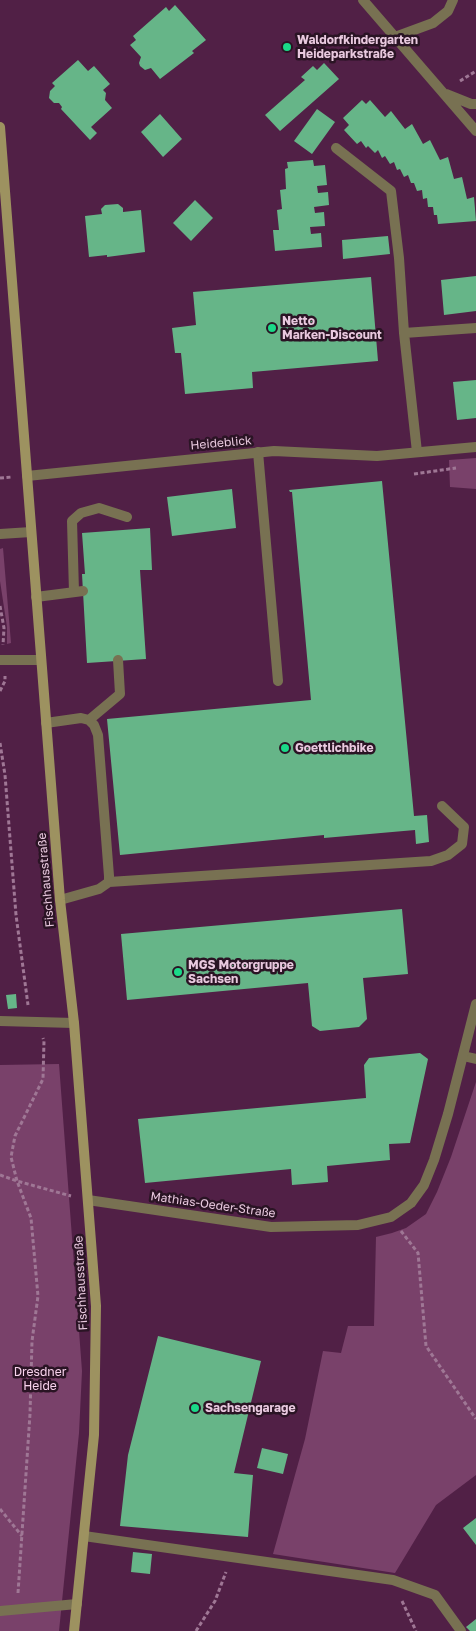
<!DOCTYPE html>
<meta charset="utf-8">
<style>
body{margin:0}
canvas{display:block;background:#512046}
</style>
<canvas width="476" height="1631"></canvas>
<script>
const context = document.querySelector('canvas').getContext('2d');
context.lineJoin = 'round';
function fill(path, color) {
  context.fillStyle = color;
  context.fill(path, 'evenodd');
}
function shape(rows) {
  const path = new Path2D();
  for (const r of rows) {
    path.moveTo(r[0], r[1]);
    for (let i = 2; i < r.length; i += 2) path.lineTo(r[i], r[i + 1]);
  }
  return path;
}
function stroke(path, color, width, dash) {
  context.strokeStyle = color;
  context.lineWidth = width;
  context.lineCap = dash ? 'butt' : 'round';
  context.setLineDash(dash || []);
  context.stroke(path);
}
function drawText(font, color, halo, rows, align = 'center') {
  context.font = font + ' "Golos Text",sans-serif';
  context.lineWidth = 5;
  context.setLineDash([]);
  context.textBaseline = 'middle';
  context.strokeStyle = halo;
  context.fillStyle = color;
  for (const [text, x, y, turn = 0] of rows) {
    context.save();
    context.translate(x, y);
    context.rotate((+turn || 0) * Math.PI / 180);
    context.textAlign = isNaN(turn) ? turn : align;
    if (halo) context.strokeText(text, 0, 0);
    context.fillText(text, 0, 0);
    context.restore();
  }
}
const green = shape([
 [476,458,476,489,450,487,449,460],
 [3,548,11,643,7,644,7,627,0,581,0,549],
 [59,1064,82,1371,79,1433,59,1631,0,1631,0,1065],
 [476,1082,476,1475,436,1505,395,1573,273,1554,305,1439,323,1351,341,1353,348,1326,374,1326,376,1237,392,1233,406,1228,426,1214,437,1192,451,1157]
]);
const building = shape([
 [175,5,206,40,192,51,194,53,160,79,151,68,145,70,140,66,139,63,141,57,130,45,136,40,133,36,166,7,169,11],
 [78,60,88,71,94,66,110,84,103,90,106,93,105,100,112,108,91,127,97,133,90,140,61,109,62,107,59,103,54,103,49,98,50,91,55,86,52,83],
 [324,63,339,79,280,131,265,115,305,80,301,77,313,66,317,70],
 [362,100,366,104,370,100,385,117,391,111,405,129,412,124,423,144,430,140,440,160,448,157,454,179,462,177,467,199,474,197,476,221,438,224,437,215,434,215,433,207,428,207,427,198,423,199,422,190,417,191,414,183,411,183,408,175,404,177,400,169,397,170,394,162,390,164,385,156,382,158,378,150,375,153,368,146,366,148,361,141,357,144,344,130,349,125,343,118],
 [317,109,335,122,312,154,294,141],
 [160,114,182,139,163,157,141,132],
 [313,160,314,166,325,165,327,185,317,186,318,193,328,192,329,205,314,207,315,213,324,212,325,226,310,227,311,234,321,233,322,247,275,251,273,230,279,230,277,210,282,209,280,190,286,189,285,169,288,168,287,162],
 [195,200,213,218,191,241,173,223],
 [118,204,123,208,123,212,141,210,145,252,107,257,107,255,89,257,85,216,102,214,101,209,105,205],
 [388,236,390,254,343,259,342,240],
 [476,276,476,311,444,315,441,280],
 [371,277,378,361,252,372,253,388,185,394,181,353,175,353,172,328,196,325,193,292],
 [476,380,476,418,457,420,453,382],
 [382,481,414,816,427,815,429,842,416,844,415,830,324,838,324,835,120,855,107,719,311,700,292,492,290,492,289,490],
 [232,489,236,528,172,536,167,497],
 [150,528,152,570,140,570,146,659,87,663,82,574,85,574,82,533],
 [402,909,408,974,363,978,367,1019,359,1027,320,1031,312,1026,308,983,127,1000,121,934],
 [16,994,17,1008,8,1009,6,995],
 [420,1053,428,1059,410,1143,389,1144,390,1160,327,1166,328,1182,292,1185,291,1169,145,1183,138,1119,366,1098,364,1065,369,1058],
 [158,1336,261,1361,234,1473,253,1475,248,1537,120,1526,128,1455],
 [262,1448,288,1454,283,1474,257,1468],
 [476,1518,476,1545,463,1528],
 [133,1552,152,1554,150,1574,131,1572],
 [476,1619,476,1631,470,1631,466,1627]
]);
const path = shape([
 [460,81,476,71],
 [414,474,456,468],
 [0,478,12,477],
 [0,606,4,628,3,645],
 [0,691,5,681,5,676],
 [0,743,5,775,16,915,28,1005],
 [0,1175,17,1181,71,1196],
 [401,1231,418,1253,426,1346,476,1419],
 [0,1509,22,1536],
 [18,1593,30,1414,32,1341,38,1296,31,1218,17,1181,11,1157,15,1136,43,1079,44,1041,43,1038],
 [402,1601,416,1631],
 [196,1631,215,1601,226,1572]
]);
const lane = shape([
 [363,0,476,131],
 [395,37,433,23,448,11,453,0],
 [446,94,471,104,476,104],
 [336,148,391,191,399,258,404,333,417,452],
 [404,333,476,328],
 [258,452,278,681],
 [0,534,31,532],
 [74,592,72,521,81,513,99,508,127,517],
 [36,597,83,591],
 [0,660,41,660],
 [89,720,120,694,118,660],
 [46,723,81,718,89,720,94,725,98,735,109,876,109,882,99,889,60,900],
 [109,882,431,861,448,855,462,844,464,827,442,806],
 [0,1021,74,1023],
 [463,1056,476,1059],
 [84,1536,393,1580,435,1595,461,1631],
 [0,1611,77,1604]
]);
const street = shape([
 [27,476,274,451,377,456,476,447],
 [88,1200,271,1227,358,1225,391,1217,411,1203,424,1185,434,1160,448,1114,476,1004]
]);
const secondary = shape([
 [0,127,60,900,74,1023,96,1306,94,1435,74,1631]
]);
const markers = [
 [287,47,5,"#1ad988"],
 [272,328,5,"#1ad988"],
 [285,748,5,"#1ad988"],
 [178,972,5,"#1ad988"],
 [195,1408,5,"#1ad988"]
];
const poiNames = [
 ["Waldorfkindergarten",297,40],
 ["Heideparkstraße",297,54],
 ["Netto",282,321],
 ["Marken-Discount",282,335],
 ["Goettlichbike",295,748],
 ["MGS Motorgruppe",188,965],
 ["Sachsen",188,979],
 ["Sachsengarage",205,1408]
];
const streetNames = [
 ["Heideblick",221,443,-5],
 ["Fischhausstraße",46,880,-95],
 ["Mathias-Oeder-Straße",213,1205,8],
 ["Fischhausstraße",81,1283,-93]
];
const parkNames = [
 ["Dresdner",40,1372],
 ["Heide",40,1386]
];
fill(green, '#79416a');
fill(building, '#66b588');
stroke(path, '#9f7795', 3, [4, 2.5]);
stroke(lane, '#787152', 10);
stroke(street, '#787152', 10);
stroke(secondary, '#9d9260', 10);
for (const [x, y, r, color] of markers) {
  const dot = new Path2D();
  dot.arc(x, y, r, 0, 2 * Math.PI);
  context.fillStyle = color;
  context.fill(dot);
  stroke(dot, '#2a1424', 2);
}
drawText('bold 12px', '#e9c9df', '#2a1424', poiNames, 'left');
drawText('12px', '#e9c9df', '#2a1424', streetNames);
drawText('12px', '#fad4ee', '#2a1424', parkNames);
</script>
